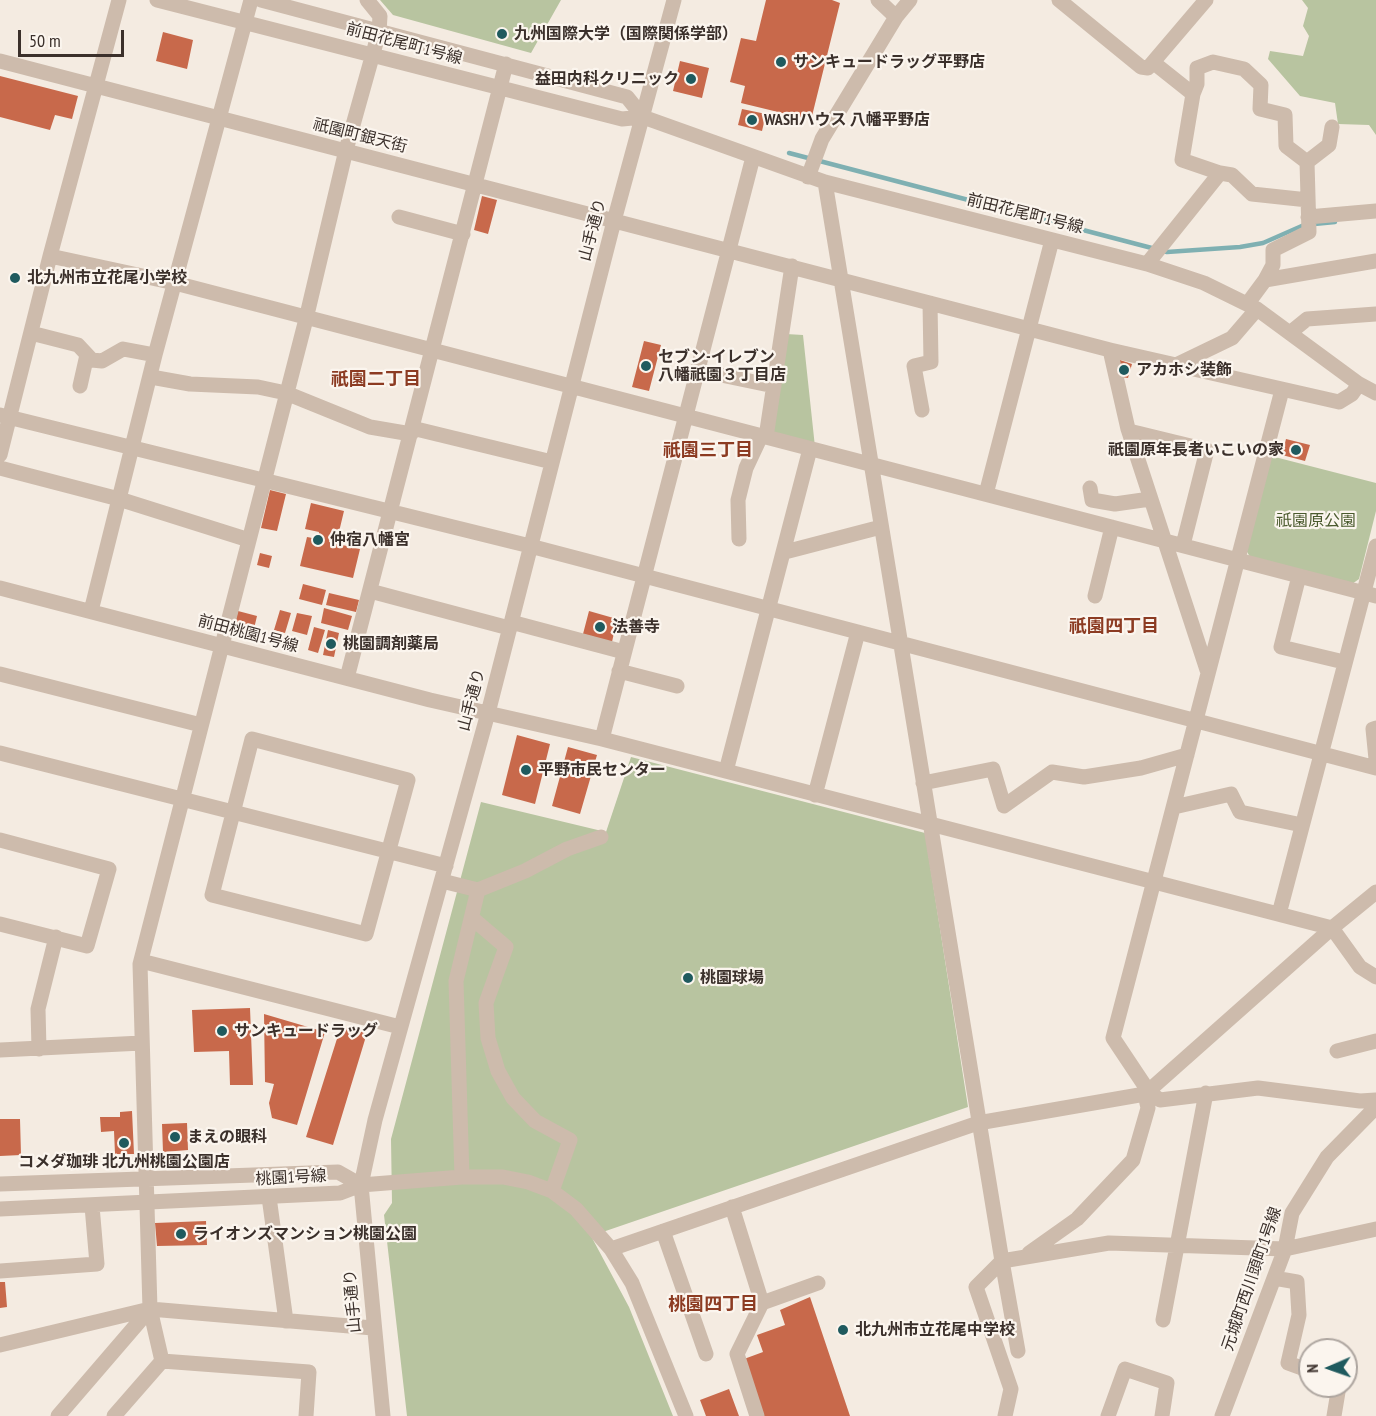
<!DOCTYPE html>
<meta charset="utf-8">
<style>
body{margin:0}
#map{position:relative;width:1376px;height:1416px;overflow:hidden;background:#f4ebe1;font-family:"PT Sans Narrow",sans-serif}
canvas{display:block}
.north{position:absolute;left:1298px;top:1338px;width:60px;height:60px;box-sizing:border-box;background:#fbf5ee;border:2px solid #aea6a0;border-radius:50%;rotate:268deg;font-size:16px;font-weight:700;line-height:24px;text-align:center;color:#3b302b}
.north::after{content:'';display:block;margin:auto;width:21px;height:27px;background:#1f5a5e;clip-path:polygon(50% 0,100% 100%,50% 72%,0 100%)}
.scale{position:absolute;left:18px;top:30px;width:106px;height:27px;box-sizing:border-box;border:3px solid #3b302b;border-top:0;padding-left:8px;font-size:18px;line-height:21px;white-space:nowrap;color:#3b302b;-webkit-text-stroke:4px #fbf5ee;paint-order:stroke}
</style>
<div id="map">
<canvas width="1376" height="1416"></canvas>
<div class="north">N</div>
<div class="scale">50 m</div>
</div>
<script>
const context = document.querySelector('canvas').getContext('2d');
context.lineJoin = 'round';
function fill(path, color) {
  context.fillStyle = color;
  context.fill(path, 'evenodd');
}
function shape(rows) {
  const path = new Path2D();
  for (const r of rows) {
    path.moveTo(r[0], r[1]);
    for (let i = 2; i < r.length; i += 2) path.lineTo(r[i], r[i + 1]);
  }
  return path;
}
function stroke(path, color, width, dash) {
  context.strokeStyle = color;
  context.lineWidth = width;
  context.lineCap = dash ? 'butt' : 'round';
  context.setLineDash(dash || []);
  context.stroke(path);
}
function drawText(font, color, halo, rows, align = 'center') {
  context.font = font + ' "PT Sans Narrow","Noto Sans JP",sans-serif';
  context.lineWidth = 4.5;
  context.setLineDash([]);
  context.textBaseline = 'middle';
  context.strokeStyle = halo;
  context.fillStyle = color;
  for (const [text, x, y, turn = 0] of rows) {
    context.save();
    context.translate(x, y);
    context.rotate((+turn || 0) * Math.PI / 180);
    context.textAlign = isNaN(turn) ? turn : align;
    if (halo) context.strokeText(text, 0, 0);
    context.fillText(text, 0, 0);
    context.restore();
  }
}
const green = shape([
 [380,0,561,0,531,53,393,15],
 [1302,0,1376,0,1376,135,1369,125,1338,124,1335,103,1300,96,1268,59,1270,51,1303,56,1309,36,1303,26,1308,8],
 [786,334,803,335,815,447,772,435],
 [1271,456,1376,483,1376,511,1359,579,1352,584,1250,557,1246,550],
 [631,757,925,833,968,1107,591,1236,629,1307,673,1416,407,1416,384,1215,392,1203,391,1139,481,802,606,832]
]);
const stream = shape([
 [789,153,1167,252,1240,247,1263,243,1304,225,1335,222]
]);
const building = shape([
 [766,0,832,0,840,3,811,120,741,103,745,86,730,82,741,38,756,41],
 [163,32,193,40,187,69,156,61],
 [680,61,709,68,702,98,673,91],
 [0,76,78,96,72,119,55,115,50,130,0,117],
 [742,109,766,114,762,131,738,125],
 [482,196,497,200,488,234,474,230],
 [644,341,661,345,649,391,632,387],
 [1117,359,1132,364,1128,378,1121,377],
 [1286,439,1310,445,1305,461,1282,455],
 [270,490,286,494,277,531,261,528],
 [311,503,344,511,338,536,331,534,329,542,360,549,353,578,300,566,307,537,318,539,319,532,305,529],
 [260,553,272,556,269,568,257,565],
 [303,584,326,590,322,605,299,599],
 [329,593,359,600,356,612,326,605],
 [324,608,352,616,348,630,321,623],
 [280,610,291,613,285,633,274,630],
 [238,611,257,616,252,637,233,631],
 [589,611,617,619,612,642,583,634],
 [297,613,312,616,307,635,292,631],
 [314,627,325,630,318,653,308,650],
 [328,630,339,633,334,657,323,655],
 [517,735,550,744,535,804,502,795],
 [568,747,597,755,580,814,552,806],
 [250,1008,253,1085,230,1085,229,1051,194,1052,192,1010],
 [264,1014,325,1032,297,1125,272,1118,269,1103,274,1084,265,1082],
 [341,1026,367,1033,333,1145,306,1137],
 [132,1111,134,1154,115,1154,114,1131,101,1132,100,1117,120,1117,120,1112],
 [0,1119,20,1119,21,1155,0,1156],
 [187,1123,188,1150,163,1152,162,1124],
 [206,1221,207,1245,157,1246,155,1223],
 [0,1282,5,1282,7,1307,0,1308],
 [810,1297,850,1416,763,1416,744,1359,763,1352,757,1335,785,1325,780,1310],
 [729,1389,739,1416,706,1416,700,1400]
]);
const minor = shape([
 [157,0,622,119,643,117,627,97,261,0],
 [878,0,896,17],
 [1059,0,1141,67,1148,68,1206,0],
 [0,61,1110,350,1339,402,1352,394,1359,384],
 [1193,94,1197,84,1197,68,1213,62,1244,69,1261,85,1260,109,1285,115,1286,146,1307,162,1309,232,1273,250,1273,265,1265,280],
 [643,117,825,182,1147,264,1204,283,1257,309,1359,384,1376,393],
 [1307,162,1329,145,1332,127],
 [1220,173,1232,175,1252,194,1308,200],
 [808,177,822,139,896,17,910,0],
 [825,182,1002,1261,976,1287,1011,1389,1005,1416],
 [399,217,463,234],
 [1308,217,1376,211],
 [50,256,175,283,1376,596],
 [1147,264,1220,173,1182,160,1193,94,1154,63],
 [1248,303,1265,280,1376,261],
 [1291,332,1307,319,1376,314],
 [31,333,78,345,92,360,102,361,123,349,155,355],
 [1110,350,1128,429,1207,670],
 [1176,365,1232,338,1257,309],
 [697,370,774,386],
 [151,377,190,384,258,387,286,393,370,427,411,434],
 [80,386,87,355],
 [1282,390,1113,1038,1149,1092,1160,1100,1258,1088,1360,1101,1376,1100],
 [922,410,914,366,931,362,930,303],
 [0,415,530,546,1376,768],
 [412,428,552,462],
 [1129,431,1207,450,1183,545],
 [766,437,792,266],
 [0,455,50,256,119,0],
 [0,468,119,499,249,540],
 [1090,488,1092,500,1115,504,1150,499],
 [986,494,1052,240],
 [739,539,738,500,746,468,761,436],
 [785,552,881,527],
 [1299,576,1281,647,1344,662],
 [0,588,430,700,602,739,1332,928,1360,967,1376,977],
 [370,591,509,628],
 [1095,596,1112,527],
 [91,611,155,355,251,0],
 [511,622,624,652],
 [619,671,677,686],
 [0,674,201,725],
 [347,678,506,64],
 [1376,728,1373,729,1376,759],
 [252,739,408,780,366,934,212,895,252,739],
 [602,739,753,157],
 [0,753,446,866],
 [726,771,810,449],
 [923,783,993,769,1004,806,1052,772,1084,777,1141,768,1187,755],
 [815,795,858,632],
 [1174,807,1231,794,1240,812,1302,825],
 [0,840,109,869,87,946,0,924],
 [442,881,478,890],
 [1279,914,1376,546],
 [472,918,506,947,486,1003,488,1038,498,1071,513,1098,535,1121,570,1140,552,1191],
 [141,961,400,1027],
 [39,1049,38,1009,56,937],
 [0,1050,142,1043],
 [1337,1051,1376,1041],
 [462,1177,456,981,478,890,525,871,567,849,601,837],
 [0,1184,338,1172,361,1185],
 [269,1197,286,1321],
 [732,1207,762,1303,737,1354,757,1416],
 [0,1209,340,1193,361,1185,462,1177,503,1177,528,1182,552,1191,576,1209,611,1249,632,1283,686,1416],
 [663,1231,706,1354],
 [611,1249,978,1123,1145,1094,1332,928,1376,892],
 [1029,1253,1077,1219,1133,1160,1148,1108,1145,1094],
 [0,1271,97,1264,92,1206],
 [1274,1278,1297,1282,1299,1315,1288,1363,1310,1371],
 [762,1303,818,1283],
 [1163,1320,1206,1093],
 [0,1345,150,1309],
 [1018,1351,1002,1261,1109,1243,1285,1249,1376,1229],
 [58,1416,150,1309,373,1328],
 [114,1416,162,1361],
 [306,1416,309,1372,162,1361,150,1309,140,964,306,319,346,150,379,32,380,16,367,0],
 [383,1416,361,1185,375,1120,488,713,614,221,674,0],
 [1108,1416,1125,1369,1167,1383,1162,1416],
 [1222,1416,1285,1249,1292,1213,1327,1157,1376,1107],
 [1334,1416,1339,1386]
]);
const markers = [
 [502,34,6,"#1f5a5e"],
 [781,62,6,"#1f5a5e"],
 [691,79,6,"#1f5a5e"],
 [752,120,6,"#1f5a5e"],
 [15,278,6,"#1f5a5e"],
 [646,366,6,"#1f5a5e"],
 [1124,370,6,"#1f5a5e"],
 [1296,450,6,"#1f5a5e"],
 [318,540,6,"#1f5a5e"],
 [600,627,6,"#1f5a5e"],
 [331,644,6,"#1f5a5e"],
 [526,770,6,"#1f5a5e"],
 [688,978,6,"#1f5a5e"],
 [222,1031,6,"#1f5a5e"],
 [175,1137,6,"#1f5a5e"],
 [124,1143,6,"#1f5a5e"],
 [181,1234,6,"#1f5a5e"],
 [843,1330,6,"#1f5a5e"]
];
const poiNames = [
 ["九州国際大学（国際関係学部）",514,34],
 ["サンキュードラッグ平野店",793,62],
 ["益田内科クリニック",679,79,"right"],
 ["WASHハウス 八幡平野店",764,120],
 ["北九州市立花尾小学校",27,278],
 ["セブン-イレブン",658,357],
 ["八幡祇園３丁目店",658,375],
 ["アカホシ装飾",1136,370],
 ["祇園原年長者いこいの家",1284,450,"right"],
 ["仲宿八幡宮",330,540],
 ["法善寺",612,627],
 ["桃園調剤薬局",343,644],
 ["平野市民センター",538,770],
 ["桃園球場",700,978],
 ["サンキュードラッグ",234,1031],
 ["まえの眼科",187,1137],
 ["コメダ珈琲 北九州桃園公園店",124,1162,"center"],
 ["ライオンズマンション桃園公園",193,1234],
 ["北九州市立花尾中学校",855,1330]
];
const streetNames = [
 ["前田花尾町1号線",404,44,15],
 ["祇園町銀天街",360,136,14],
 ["前田花尾町1号線",1025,214,14],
 ["山手通り",593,230,-75],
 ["前田桃園1号線",248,634,15],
 ["山手通り",472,700,-75],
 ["桃園1号線",291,1178,-3],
 ["元城町西川頭町1号線",1252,1279,-71],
 ["山手通り",353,1301,-95]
];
const parkNames = [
 ["祇園原公園",1316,521]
];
const neighbourhoodNames = [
 ["祇園二丁目",376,380],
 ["祇園三丁目",708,451],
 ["祇園四丁目",1114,627],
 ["桃園四丁目",713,1305]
];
fill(green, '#b8c4a0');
stroke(stream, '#7fb0b2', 4.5);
fill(building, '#c8694b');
stroke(minor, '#cdbbac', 15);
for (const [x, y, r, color] of markers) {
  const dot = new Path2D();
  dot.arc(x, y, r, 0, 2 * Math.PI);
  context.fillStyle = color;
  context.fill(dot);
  stroke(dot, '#fbf5ee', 2);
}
drawText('bold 16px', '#3b302b', '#fbf5ee', poiNames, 'left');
drawText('16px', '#3b302b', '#fbf5ee', streetNames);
drawText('16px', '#4a5a2e', '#fbf5ee', parkNames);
drawText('bold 18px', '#8c3b22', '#fbf5ee', neighbourhoodNames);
</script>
